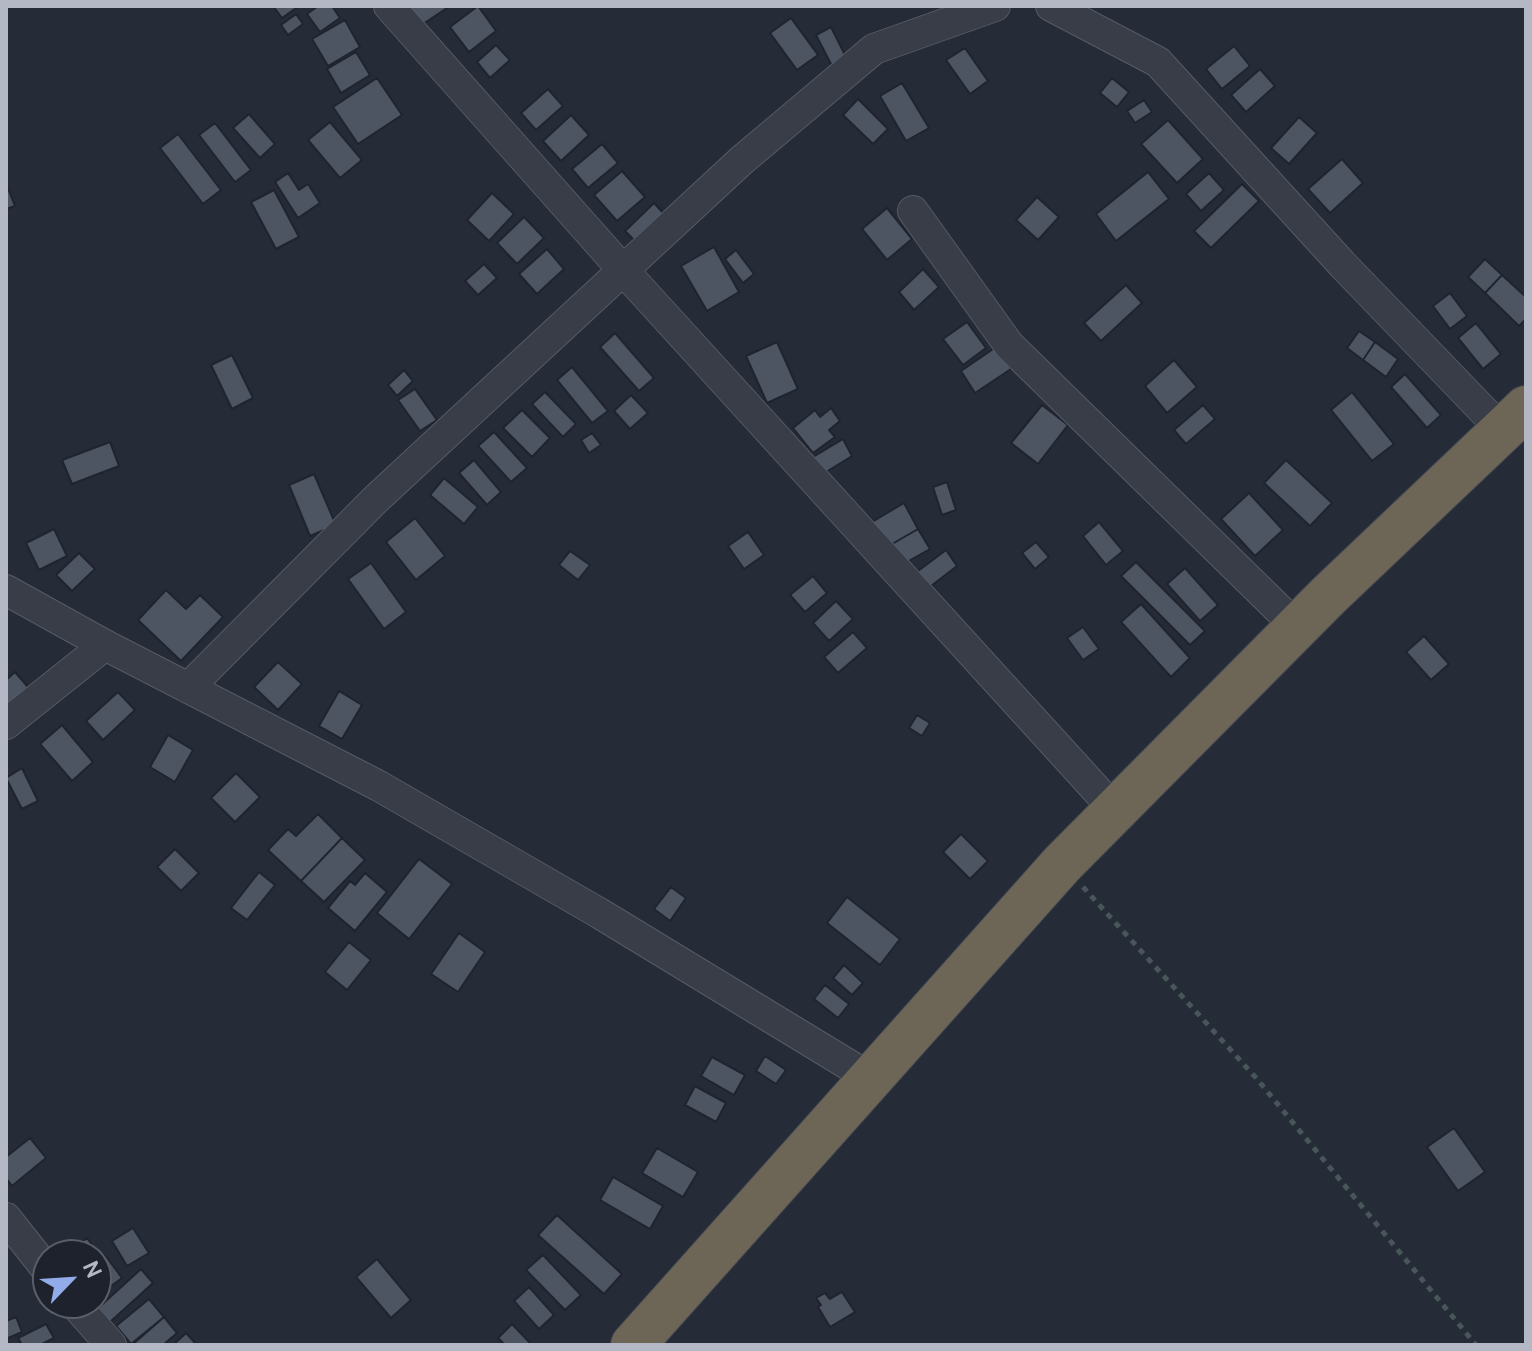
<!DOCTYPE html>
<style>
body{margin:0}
#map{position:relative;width:1532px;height:1351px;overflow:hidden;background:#252b37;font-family:Cabin,sans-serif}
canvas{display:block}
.frame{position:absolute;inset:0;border:8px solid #b3b8c4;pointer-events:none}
.north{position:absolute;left:32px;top:1239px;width:80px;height:80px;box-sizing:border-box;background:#1d222c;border:2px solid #595e69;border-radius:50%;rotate:65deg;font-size:22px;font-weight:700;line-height:32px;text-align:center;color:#b3b8c4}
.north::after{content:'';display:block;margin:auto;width:28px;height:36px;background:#92ace9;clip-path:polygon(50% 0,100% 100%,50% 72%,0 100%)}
</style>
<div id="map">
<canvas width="1532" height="1351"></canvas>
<div class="frame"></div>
<div class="north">N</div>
</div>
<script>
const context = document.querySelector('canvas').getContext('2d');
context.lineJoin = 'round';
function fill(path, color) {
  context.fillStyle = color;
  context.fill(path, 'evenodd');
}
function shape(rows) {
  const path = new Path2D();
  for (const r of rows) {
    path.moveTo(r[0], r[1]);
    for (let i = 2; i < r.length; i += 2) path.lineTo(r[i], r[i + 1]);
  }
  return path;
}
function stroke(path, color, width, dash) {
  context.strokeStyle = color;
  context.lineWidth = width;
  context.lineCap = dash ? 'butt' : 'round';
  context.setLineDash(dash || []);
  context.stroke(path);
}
const building = shape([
 [273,6,299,6,282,18,273,6],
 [318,6,332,6,340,18,320,32,307,14,318,6],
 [406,6,450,6,420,26,406,6],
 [478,6,496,31,469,52,450,27,478,6],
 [296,14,303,24,288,35,281,25,296,14],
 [791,18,818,55,797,70,770,33,791,18],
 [345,20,360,47,328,66,312,39,345,20],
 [831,27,847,59,832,66,816,35,831,27],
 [496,45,510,60,490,78,477,62,496,45],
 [1234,46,1250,66,1222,89,1206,69,1234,46],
 [965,48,988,81,970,94,946,60,965,48],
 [356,52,370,75,341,93,327,69,356,52],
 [1260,69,1275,86,1246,112,1231,95,1260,69],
 [377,78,402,115,358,144,333,107,377,78],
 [1112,78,1129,92,1117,107,1100,93,1112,78],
 [902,83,929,128,906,141,880,96,902,83],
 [548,89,563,106,536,130,521,113,548,89],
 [858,99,888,129,873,144,843,115,858,99],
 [1144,100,1152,112,1135,123,1127,111,1144,100],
 [249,114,275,144,260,158,233,128,249,114],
 [571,115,589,135,561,161,543,141,571,115],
 [1299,117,1317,133,1289,164,1271,148,1299,117],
 [1168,120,1203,159,1177,183,1141,144,1168,120],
 [330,122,362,160,340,178,308,140,330,122],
 [215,123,251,170,235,182,199,135,215,123],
 [178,134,221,190,203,204,160,148,178,134],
 [602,144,618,163,588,188,572,169,602,144],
 [1342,159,1363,183,1330,213,1308,189,1342,159],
 [622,171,645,197,617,221,594,195,622,171],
 [1148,172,1169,199,1116,241,1096,214,1148,172],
 [288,173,299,190,308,184,320,203,298,218,275,182,288,173],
 [1209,173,1224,190,1201,211,1186,194,1209,173],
 [1242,184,1259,201,1211,248,1194,231,1242,184],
 [7,186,15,206,6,209,6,187,7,186],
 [274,190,299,237,276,249,251,202,274,190],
 [492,193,514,214,489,241,467,220,492,193],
 [1037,197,1059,217,1038,240,1016,220,1037,197],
 [654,203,674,225,646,252,625,231,654,203],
 [887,208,912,239,887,260,862,229,887,208],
 [524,217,544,238,517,264,497,243,524,217],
 [714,247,739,292,707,311,681,266,714,247],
 [547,249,564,269,537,294,519,274,547,249],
 [736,250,754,274,743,283,725,259,736,250],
 [1485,259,1502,275,1485,293,1468,277,1485,259],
 [484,264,497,278,478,295,465,281,484,264],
 [923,269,939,287,914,310,899,292,923,269],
 [1502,275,1526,297,1526,319,1519,326,1485,293,1502,275],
 [1126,285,1142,303,1101,341,1084,323,1126,285],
 [1450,293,1467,316,1450,329,1433,306,1450,293],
 [967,322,986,348,963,365,943,339,967,322],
 [1476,323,1501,354,1483,369,1458,338,1476,323],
 [1359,331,1375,342,1363,360,1347,348,1359,331],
 [615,333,654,378,639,391,600,347,615,333],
 [777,342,798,389,767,403,746,356,777,342],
 [1375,342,1398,359,1386,377,1363,360,1375,342],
 [996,347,1011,369,975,393,961,371,996,347],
 [232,355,253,398,232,409,211,365,232,355],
 [1174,360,1197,387,1167,413,1145,386,1174,360],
 [572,367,608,411,592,423,557,380,572,367],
 [404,370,413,381,397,396,388,385,404,370],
 [1405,374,1441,415,1427,428,1391,387,1405,374],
 [415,389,437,420,420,431,398,400,415,389],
 [545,392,576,424,563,437,532,404,545,392],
 [1352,392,1394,444,1372,461,1331,410,1352,392],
 [631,395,648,413,630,429,614,411,631,395],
 [1042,405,1068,425,1038,464,1011,443,1042,405],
 [1203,405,1215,419,1186,444,1174,430,1203,405],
 [831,408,840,421,829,430,835,437,813,453,793,428,815,410,820,417,831,408],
 [522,410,550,438,532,457,503,428,522,410],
 [494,432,527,468,511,482,478,446,494,432],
 [592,433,601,445,589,453,581,440,592,433],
 [843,439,852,456,813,480,803,463,843,439],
 [110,442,119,466,72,484,62,460,110,442],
 [474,460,501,492,487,505,459,473,474,460],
 [1286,460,1332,503,1310,526,1264,483,1286,460],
 [314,474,336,525,310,536,289,485,314,474],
 [444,478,478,507,464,524,430,495,444,478],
 [947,482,956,510,942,515,933,487,947,482],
 [1249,493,1283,530,1255,556,1221,519,1249,493],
 [904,503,918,529,887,547,872,522,904,503],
 [415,518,445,556,416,580,386,542,415,518],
 [1099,522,1123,551,1106,565,1083,536,1099,522],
 [54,529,67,556,39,570,26,543,54,529],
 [918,529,930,549,898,567,887,547,918,529],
 [748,532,764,555,744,569,728,546,748,532],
 [1036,542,1049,557,1035,569,1022,553,1036,542],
 [946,550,957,566,922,593,910,577,946,550],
 [570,551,590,565,578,580,559,565,570,551],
 [79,553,95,569,72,591,56,575,79,553],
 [1136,562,1205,631,1190,645,1121,576,1136,562],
 [371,563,406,612,384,629,348,579,371,563],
 [1185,568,1218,605,1200,621,1167,584,1185,568],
 [813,576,827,593,805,612,790,595,813,576],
 [166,590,186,609,200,595,223,617,181,661,138,620,166,590],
 [836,601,853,619,829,641,813,623,836,601],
 [1141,604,1190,658,1171,677,1121,622,1141,604],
 [1083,627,1099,649,1083,660,1067,638,1083,627],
 [853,632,867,648,838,673,824,657,853,632],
 [1424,636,1449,664,1431,680,1406,652,1424,636],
 [278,662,302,684,278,710,254,687,278,662],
 [15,672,34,694,6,719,6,680,15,672],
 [339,691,362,705,342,739,319,726,339,691],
 [118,692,135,710,103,740,86,721,118,692],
 [917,715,930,723,922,736,909,728,917,715],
 [62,725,93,762,72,781,40,744,62,725],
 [168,735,193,750,175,782,150,767,168,735],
 [22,768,38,801,22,809,6,778,22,768],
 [236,773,260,797,235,822,211,798,236,773],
 [318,814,342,838,301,881,268,850,288,829,296,836,318,814],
 [961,834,988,861,970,879,943,852,961,834],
 [342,838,365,860,324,902,301,881,342,838],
 [175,849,199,873,181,891,157,867,175,849],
 [419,859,452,884,409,939,377,913,419,859],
 [259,872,275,885,247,920,231,908,259,872],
 [365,873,387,892,355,931,328,908,350,881,355,885,365,873],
 [671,887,686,898,670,921,654,909,671,887],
 [847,897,900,939,880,965,827,923,847,897],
 [459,933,485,952,458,992,431,974,459,933],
 [349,942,371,960,347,990,325,972,349,942],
 [844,965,863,983,852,995,833,978,844,965],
 [825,985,849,1004,838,1018,814,999,825,985],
 [765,1056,786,1070,776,1084,756,1071,765,1056],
 [712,1057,745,1075,734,1095,701,1076,712,1057],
 [695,1086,726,1103,716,1122,685,1105,695,1086],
 [1454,1128,1485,1172,1458,1191,1427,1147,1454,1128],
 [30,1138,46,1158,12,1186,6,1178,6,1157,30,1138],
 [657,1148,698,1172,683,1197,642,1173,657,1148],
 [613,1177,663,1206,650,1229,600,1200,613,1177],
 [557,1215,622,1274,604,1294,538,1235,557,1215],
 [133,1228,149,1253,127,1266,112,1241,133,1228],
 [87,1238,101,1257,96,1260,96,1255,67,1255,66,1253,87,1238],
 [105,1255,122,1278,96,1297,96,1262,105,1255],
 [543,1255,581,1295,565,1310,526,1270,543,1255],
 [377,1259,411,1300,391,1318,356,1277,377,1259],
 [141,1269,153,1283,109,1323,97,1309,141,1269],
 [529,1287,554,1315,539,1329,514,1301,529,1287],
 [842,1292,855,1312,830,1327,818,1307,821,1305,816,1298,825,1293,830,1299,842,1292],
 [149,1299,164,1317,131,1344,116,1326,149,1299],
 [16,1317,22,1332,6,1339,6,1321,16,1317],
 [164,1317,177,1333,163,1345,132,1345,164,1317],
 [46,1324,54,1338,40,1345,22,1345,18,1338,46,1324],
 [512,1324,532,1345,505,1345,498,1338,512,1324],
 [186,1333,197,1345,173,1345,186,1333]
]);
const path = shape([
 [1083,887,1257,1079,1476,1345]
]);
const minor = shape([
 [389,6,623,270,1114,809],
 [1051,6,1158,62,1342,264,1503,431],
 [913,211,1009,345,1297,627],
 [6,590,105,645,379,786,599,913,872,1079],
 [188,688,376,499,742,160,874,49,995,6],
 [6,724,105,645],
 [6,1218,48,1271],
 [74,1303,111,1345]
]);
const highway = shape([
 [633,1345,1062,864,1328,596,1526,408]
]);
fill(building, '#4d5562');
stroke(building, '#1f242f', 2);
stroke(minor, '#565b66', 32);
stroke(highway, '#434853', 46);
stroke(path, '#48565a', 5, [6, 6]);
stroke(minor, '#383d48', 30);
stroke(highway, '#6d6656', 44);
</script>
